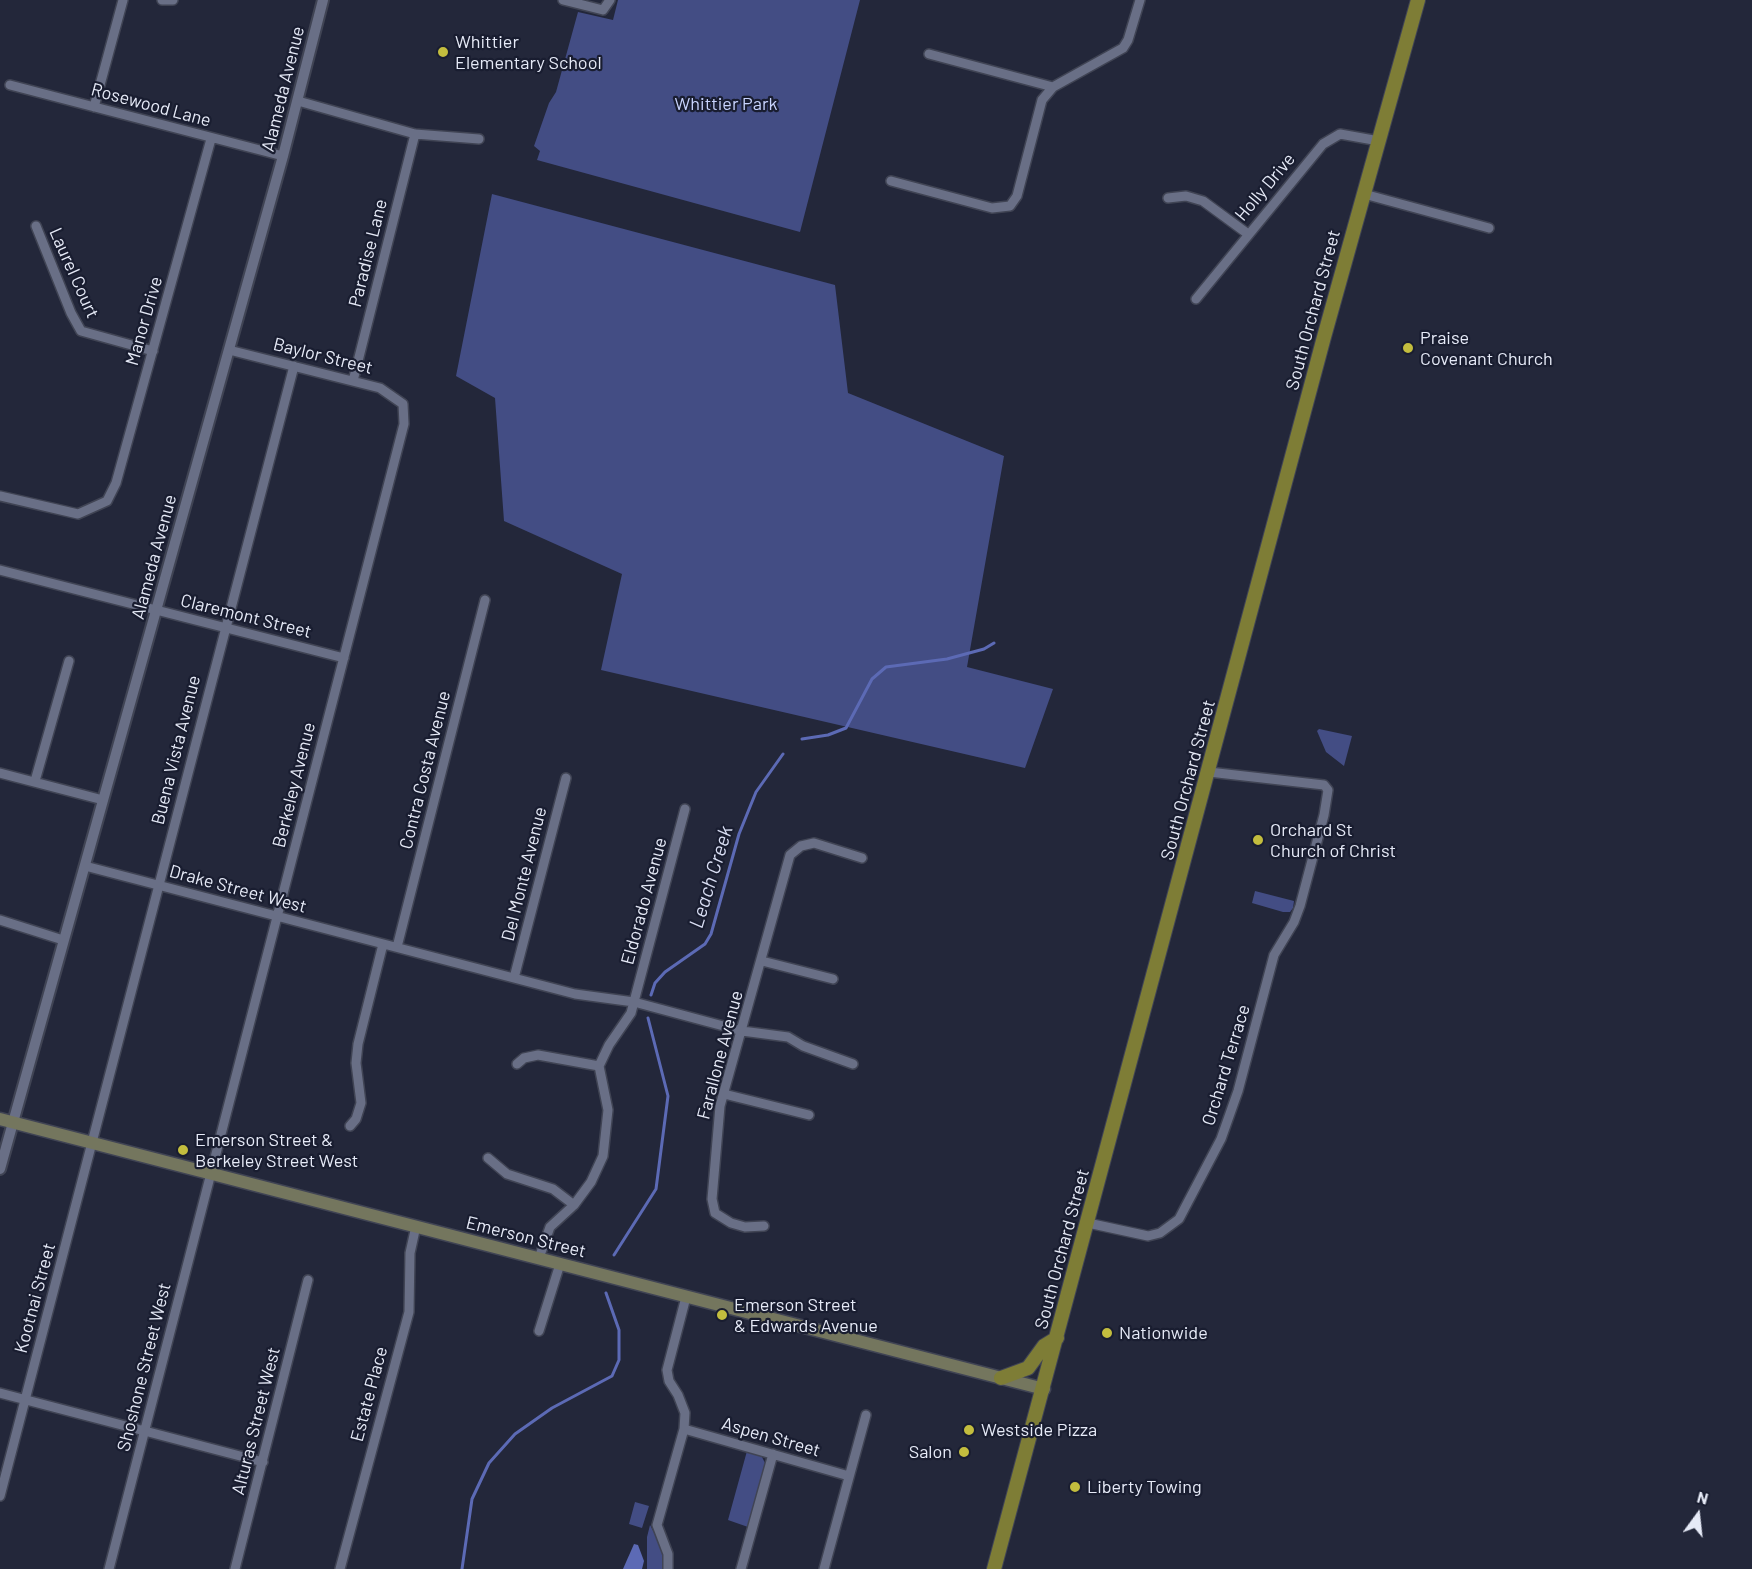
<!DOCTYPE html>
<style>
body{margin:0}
#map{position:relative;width:1752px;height:1569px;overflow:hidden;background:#23273a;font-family:Barlow,sans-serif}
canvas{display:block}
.north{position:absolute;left:1668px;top:1485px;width:60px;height:60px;-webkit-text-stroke:4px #191d30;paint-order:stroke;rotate:15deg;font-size:16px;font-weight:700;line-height:24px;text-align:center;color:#e6eaf7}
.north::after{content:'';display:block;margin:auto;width:21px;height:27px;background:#e6eaf7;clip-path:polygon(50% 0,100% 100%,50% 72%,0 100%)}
</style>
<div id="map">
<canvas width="1752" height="1569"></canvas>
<div class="north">N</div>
</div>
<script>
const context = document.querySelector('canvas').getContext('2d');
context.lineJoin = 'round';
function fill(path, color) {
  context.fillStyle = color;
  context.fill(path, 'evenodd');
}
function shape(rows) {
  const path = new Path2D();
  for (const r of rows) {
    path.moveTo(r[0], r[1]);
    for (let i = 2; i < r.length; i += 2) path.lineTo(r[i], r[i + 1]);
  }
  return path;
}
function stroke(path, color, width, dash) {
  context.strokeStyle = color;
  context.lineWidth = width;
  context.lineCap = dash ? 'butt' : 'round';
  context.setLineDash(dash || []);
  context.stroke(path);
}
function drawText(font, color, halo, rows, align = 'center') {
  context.font = font + ' Barlow,sans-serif';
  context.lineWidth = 4.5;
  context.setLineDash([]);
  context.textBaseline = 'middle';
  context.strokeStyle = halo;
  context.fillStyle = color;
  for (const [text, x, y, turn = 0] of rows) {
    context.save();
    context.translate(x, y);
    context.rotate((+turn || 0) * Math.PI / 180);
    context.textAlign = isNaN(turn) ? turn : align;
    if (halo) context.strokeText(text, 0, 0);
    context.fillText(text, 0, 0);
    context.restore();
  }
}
const green = shape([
 [618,0,860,0,800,232,537,160,540,151,534,146,549,103,556,92,578,12,613,20],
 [492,194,835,285,848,393,1004,456,967,667,1053,689,1025,768,601,670,622,574,504,521,495,398,456,376],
 [1319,729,1352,736,1344,766,1326,752,1317,731],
 [1255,891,1294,901,1293,908,1290,912,1283,912,1252,903],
 [747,1451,761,1455,765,1463,748,1527,728,1520],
 [635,1502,649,1506,642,1528,629,1524],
 [650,1525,664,1551,664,1569,647,1569,647,1537]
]);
const water = shape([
 [634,1544,638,1545,644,1561,642,1569,623,1569]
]);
const stream = shape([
 [802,739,828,735,846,728,872,679,886,667,947,659,984,649,994,643],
 [651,995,655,983,665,972,705,944,711,934,739,834,756,792,783,754],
 [614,1255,656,1189,668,1096,648,1018],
 [462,1569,472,1499,489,1463,515,1434,552,1408,612,1376,619,1360,619,1330,606,1293]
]);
const minor = shape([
 [162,0,173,0],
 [563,0,603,10,610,0],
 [929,54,1053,87],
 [10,85,283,156],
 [298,101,415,134,479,139],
 [94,107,123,0],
 [891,181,992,208,1010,206,1017,196,1042,100,1053,87,1123,48,1128,40,1140,0],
 [1364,194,1489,228],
 [1168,198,1186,196,1203,201,1248,234],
 [36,226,71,313,81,331,153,351],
 [1196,299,1323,144,1340,134,1379,141],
 [353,381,415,134],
 [0,496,78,514,107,501,116,483,211,139],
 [0,570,344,658],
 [0,773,103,800],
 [35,781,69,661],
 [85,866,575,994,634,1002,742,1031,788,1037,803,1046,853,1064],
 [0,920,63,940],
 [397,947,485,600],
 [762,961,833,979],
 [514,978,566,778],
 [517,1064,524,1058,538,1055,599,1066],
 [724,1094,809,1115],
 [350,1126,356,1119,361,1103,356,1063,358,1044,383,944],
 [488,1158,507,1174,553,1189,574,1205],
 [1088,1223,1148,1236,1160,1233,1179,1219,1221,1139,1238,1091,1274,955,1294,922,1300,906,1324,815,1328,790,1324,785,1209,772],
 [764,1226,745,1227,731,1223,715,1213,712,1199,720,1106,790,855,801,846,814,843,862,858],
 [539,1258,550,1227,574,1205,591,1182,603,1156,608,1110,599,1066,609,1045,631,1013,685,809],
 [539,1331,560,1264],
 [0,1393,263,1462],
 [684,1429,849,1476],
 [0,1496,294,366],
 [109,1569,404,424,403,404,380,388,229,350],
 [235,1569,308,1280],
 [340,1569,409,1312,410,1253,416,1226],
 [668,1569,668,1554,657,1525,684,1429,685,1413,678,1395,669,1381,667,1370,686,1297],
 [741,1569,773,1454],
 [824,1569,866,1415]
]);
const tertiary = shape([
 [0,1169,283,156,323,0]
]);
const secondary = shape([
 [0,1119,1044,1389]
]);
const primary = shape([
 [1001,1378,1028,1368,1044,1346,1057,1338],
 [994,1569,1324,337,1418,0]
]);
const markers = [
 [443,52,6,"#c3bd3e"],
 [1408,348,6,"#c3bd3e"],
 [1258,840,6,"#c3bd3e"],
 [183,1150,6,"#c3bd3e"],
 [722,1315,6,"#c3bd3e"],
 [1107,1333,6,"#c3bd3e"],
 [969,1430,6,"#c3bd3e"],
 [964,1452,6,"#c3bd3e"],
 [1075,1487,6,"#c3bd3e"]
];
const poiNames = [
 ["Whittier",455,42],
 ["Elementary School",455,63],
 ["Praise",1420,338],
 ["Covenant Church",1420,359],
 ["Orchard St",1270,830],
 ["Church of Christ",1270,851],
 ["Emerson Street &",195,1140],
 ["Berkeley Street West",195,1161],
 ["Emerson Street",734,1305],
 ["& Edwards Avenue",734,1326],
 ["Nationwide",1119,1333],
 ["Westside Pizza",981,1430],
 ["Salon",952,1452,"right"],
 ["Liberty Towing",1087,1487]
];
const streetNames = [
 ["Alameda Avenue",283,89,-76],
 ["Rosewood Lane",151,105,15],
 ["Holly Drive",1265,187,-50],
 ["Paradise Lane",368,253,-76],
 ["Laurel Court",74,273,66],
 ["South Orchard Street",1313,310,-75],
 ["Manor Drive",144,321,-74],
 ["Baylor Street",323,356,14],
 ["Alameda Avenue",154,557,-75],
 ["Claremont Street",246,616,14],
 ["Buena Vista Avenue",176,750,-76],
 ["Contra Costa Avenue",425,770,-76],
 ["South Orchard Street",1188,780,-75],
 ["Berkeley Avenue",294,785,-76],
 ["Del Monte Avenue",524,874,-76],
 ["Drake Street West",238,889,15],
 ["Eldorado Avenue",644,901,-75],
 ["Farallone Avenue",720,1055,-75],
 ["Orchard Terrace",1226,1065,-73],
 ["Emerson Street",526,1237,14],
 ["South Orchard Street",1062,1249,-75],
 ["Kootnai Street",35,1298,-75],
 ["Shoshone Street West",144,1367,-76],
 ["Estate Place",369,1394,-75],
 ["Alturas Street West",256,1421,-76],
 ["Aspen Street",771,1437,16]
];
const parkNames = [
 ["Whittier Park",726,104]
];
const waterNames = [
 ["Leach Creek",711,877,-73]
];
fill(green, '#434d84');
fill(water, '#5c6ab5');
stroke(stream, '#5c6ab5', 3);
stroke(minor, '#404454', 12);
stroke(tertiary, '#404454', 14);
stroke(secondary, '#404454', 15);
stroke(primary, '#404454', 16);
stroke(minor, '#696f86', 9);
stroke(tertiary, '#696f86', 10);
stroke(secondary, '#74765e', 12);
stroke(primary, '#7e7d36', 14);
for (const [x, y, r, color] of markers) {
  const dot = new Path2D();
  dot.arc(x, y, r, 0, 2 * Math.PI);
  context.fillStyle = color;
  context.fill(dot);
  stroke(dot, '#191d30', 2);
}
drawText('18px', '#e6eaf7', '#191d30', poiNames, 'left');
drawText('18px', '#e6eaf7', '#191d30', streetNames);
drawText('18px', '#c9d4fe', '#191d30', parkNames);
drawText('italic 20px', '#d9def3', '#191d30', waterNames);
</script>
